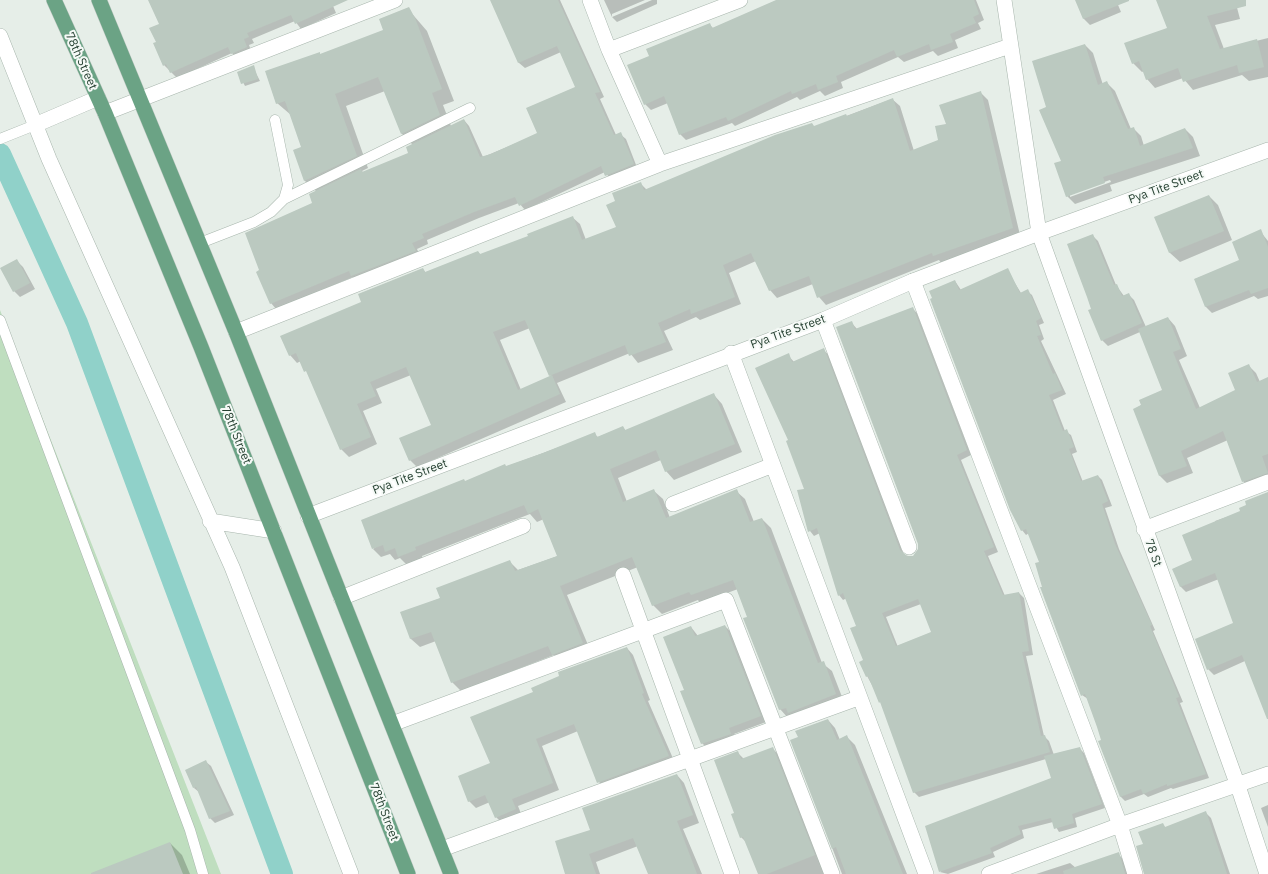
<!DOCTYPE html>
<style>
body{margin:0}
canvas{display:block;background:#e6eee8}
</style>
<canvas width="1268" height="874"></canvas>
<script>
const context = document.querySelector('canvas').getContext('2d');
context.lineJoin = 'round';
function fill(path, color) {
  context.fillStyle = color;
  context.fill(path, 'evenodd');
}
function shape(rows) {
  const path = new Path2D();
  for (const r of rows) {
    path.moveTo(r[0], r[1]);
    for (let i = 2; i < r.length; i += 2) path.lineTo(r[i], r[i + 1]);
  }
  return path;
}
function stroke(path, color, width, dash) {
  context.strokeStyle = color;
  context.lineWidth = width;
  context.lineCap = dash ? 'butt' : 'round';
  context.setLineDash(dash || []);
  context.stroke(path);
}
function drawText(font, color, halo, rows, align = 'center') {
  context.font = font + ' "IBM Plex Sans",sans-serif';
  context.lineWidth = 4;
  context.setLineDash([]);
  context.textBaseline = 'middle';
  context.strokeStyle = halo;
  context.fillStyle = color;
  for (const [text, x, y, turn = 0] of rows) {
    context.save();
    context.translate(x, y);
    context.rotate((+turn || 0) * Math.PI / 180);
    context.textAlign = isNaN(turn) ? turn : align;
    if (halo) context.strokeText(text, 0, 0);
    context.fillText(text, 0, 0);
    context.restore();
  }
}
const green = shape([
 [0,310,221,874,0,874]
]);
const shadow = shape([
 [158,0,334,0,331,1,336,13,301,29,295,21,252,39,254,43,249,45,252,53,237,59,232,53,177,78,164,65,157,43,160,24],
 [491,0,560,0,604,97,600,99,616,135,620,134,626,139,638,170,612,181,605,172,525,210,519,203,479,218,427,240,428,244,417,249,420,256,358,281,353,277,276,309,271,303,317,192,305,181,294,150,302,148,291,115,277,103,321,55,385,31,408,9,427,31,454,101,443,105,451,126,464,120,469,126,483,157,538,134,577,87,561,52,525,68,519,63],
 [385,91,402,134,413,145,410,154,364,173,362,171,368,168,346,106],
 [604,0,645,0,612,14,612,17],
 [652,0,657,0,657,4,617,22,612,17],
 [779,0,976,0,984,20,978,23,981,29,955,40,958,48,938,56,933,51,904,62,898,57,841,82,843,88,825,96,820,91,800,100,797,97,735,126,732,123,686,140,680,134,668,103,651,110,645,104,650,56,710,25,714,29],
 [1077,0,1116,0,1121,12,1090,25,1084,19],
 [1167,0,1235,0,1240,19,1215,25,1224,49,1268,38,1268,77,1249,81,1242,75,1193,90,1183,78,1155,88,1147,79,1144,71,1142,72,1133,63,1169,29],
 [1085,45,1093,53,1103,85,1107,83,1115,91,1131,129,1133,128,1141,136,1144,146,1185,129,1193,137,1200,156,1110,185,1112,191,1075,204,1067,196,1063,162,1048,108],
 [1110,180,1111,182,1070,197,1070,194],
 [253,67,260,81,245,86,238,72],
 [980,92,988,100,1020,235,941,263,939,260,826,305,819,297,813,284,777,298,770,290,756,261,729,273,741,304,700,320,696,317,664,331,673,350,638,363,630,353,557,383,566,402,417,467,410,460,432,425,411,375,376,389,382,403,363,411,377,444,349,457,341,449,310,376,301,361,297,363,290,355,363,303,423,269,426,273,478,252,481,255,530,237,572,217,580,224,586,240,618,228,617,202,640,183,647,190,892,99,900,106,914,151,940,141,947,124],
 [530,328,551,377,521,390,500,340],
 [1209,196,1218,205,1232,240,1180,262,1170,253,1156,218],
 [1260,231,1268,241,1268,296,1258,299,1254,296,1212,313,1206,307,1195,279,1241,261],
 [1092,235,1098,241,1116,285,1124,296,1128,294,1134,300,1146,327,1168,318,1175,326,1187,356,1179,360,1200,408,1237,391,1249,366,1256,373,1260,382,1268,384,1268,482,1250,488,1243,481,1228,440,1187,458,1193,473,1167,483,1160,476,1135,409,1163,391,1140,332,1108,346,1102,340,1092,310],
 [17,261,23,267,35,289,20,297,14,291],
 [1007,270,1021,293,1027,291,1032,295,1044,323,1039,325,1044,339,1041,341,1066,394,1053,400,1065,431,1071,435,1077,452,1072,454,1083,482,1098,476,1102,480,1112,506,1105,508,1119,549,1155,630,1153,631,1183,702,1180,703,1209,778,1173,789,1171,788,1148,797,1144,794,1125,801,1121,797,1100,742,1103,741,1088,699,1082,695,1044,588,1041,563,1029,533,1026,535,1022,530,955,281,961,290],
 [912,308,917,313,971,455,961,460,998,552,988,556,1005,596,1019,593,1024,598,1033,655,1026,656,1044,736,1049,741,1054,755,1080,749,1084,753,1105,808,1075,818,1077,827,1059,832,1053,822,1022,830,1024,838,993,852,995,857,948,874,940,872,1053,779,1046,759,919,797,914,792,883,705,867,676,858,627,847,598,843,600,839,595,820,533,814,536,810,531,806,489,789,441,788,355,794,362,823,350,828,354,904,555,913,557,919,549,919,543,851,322,857,329],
 [921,604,933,633,898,647,886,617],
 [714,395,722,404,742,452,674,480,666,471,661,460,618,478,627,502,654,491,663,499,670,518,736,491,745,499,754,522,762,519,771,528,822,663,832,671,844,702,788,718,780,709,738,589,700,603,698,600,662,614,653,605,638,567,567,595,591,652,561,663,554,655,461,691,452,682,436,641,420,647,411,639,402,613,441,598,510,562,518,570,558,556,544,519,537,522,530,514,422,556,423,559,407,565,400,558,395,560,390,554,381,557,373,549,465,482,594,434,598,437,623,427,626,431],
 [1268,493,1268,677,1245,661,1214,675,1208,669,1235,624,1219,579,1186,592,1181,587,1174,569,1193,561,1216,524,1215,521,1241,512],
 [725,626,731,632,766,722,734,734,737,740,708,749,702,743,685,691,691,627,698,636],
 [627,648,633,655,650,700,648,701,675,763,605,789,599,782,578,731,542,746,559,790,518,806,522,816,503,824,496,817,490,802,476,808,469,801,534,693],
 [828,720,835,728,840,740,847,737,855,745,907,874,842,874,792,741],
 [773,749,780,756,826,874,759,874,747,843,741,837,736,814,738,753,744,759],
 [206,762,211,766,234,815,215,823,210,818,199,792,194,788],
 [677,775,684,783,699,823,683,829,702,874,649,874,638,846,596,862,600,874,567,874,592,831],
 [1268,805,1268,827,1261,808],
 [1206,813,1211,818,1230,874,1145,874,1144,845,1163,825,1166,828],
 [170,843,182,855,190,874,92,874],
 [1118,854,1124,860,1129,874,1036,874,1070,863,1076,868]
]);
const canal = shape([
 [0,154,77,323,282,874]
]);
const building = shape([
 [148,0,348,0,295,24,291,15,247,33,249,37,244,39,247,47,231,54,228,47,170,73,166,64,163,66,153,43,156,42,149,28,159,24],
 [490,0,558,0,600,92,595,93,614,135,621,132,634,164,605,176,601,166,519,206,515,197,474,212,422,234,424,238,412,243,416,251,351,276,349,271,270,304,256,272,259,270,245,233,312,203,309,194,361,169,362,172,408,153,406,147,464,119,480,157,491,154,537,133,526,108,575,87,557,46,518,63],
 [776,0,974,0,979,14,973,17,976,23,950,34,953,42,931,50,929,44,897,57,894,50,836,76,838,82,818,90,816,84,792,94,791,91,728,121,726,117,679,135,664,96,644,105,627,65,649,56,646,49,710,23,712,28],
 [1075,0,1129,0,1129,1,1083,19],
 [1156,0,1246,0,1246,6,1207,16,1220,49,1257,39,1264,67,1239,73,1237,65,1183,82,1178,68,1146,80,1139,61,1132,64,1124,43,1167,28],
 [409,7,415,18,442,89,432,93,440,115,401,134,378,77,335,94,357,156,304,181,293,150,301,147,285,101,276,104,265,71,320,52,320,54,383,30,379,19],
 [1085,44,1098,85,1107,81,1128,129,1134,127,1140,146,1185,128,1193,148,1103,177,1105,183,1066,197,1054,163,1061,161,1039,110,1046,107,1032,61],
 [254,65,258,79,241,84,237,72],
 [981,91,1013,228,933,256,932,253,817,298,809,276,769,291,751,253,723,265,735,297,691,314,690,309,658,323,666,342,629,356,625,345,549,376,525,320,493,332,518,390,552,375,560,394,409,461,399,438,431,425,406,367,370,382,376,396,357,404,371,437,340,450,306,371,304,372,296,353,289,356,280,336,361,302,358,294,423,268,425,272,478,251,480,254,528,236,527,234,573,216,582,240,616,227,606,205,615,201,612,193,641,182,644,190,775,135,812,123,814,126,846,114,847,116,893,98,910,151,938,140,935,126,946,124,939,105],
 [1209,195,1224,231,1169,253,1154,217],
 [1261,229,1268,247,1268,288,1251,294,1249,290,1205,307,1194,279,1239,260,1232,242],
 [1093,234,1114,285,1117,284,1122,296,1129,293,1142,323,1101,341,1088,310,1091,309,1087,297,1067,244],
 [17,259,30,283,13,292,0,268],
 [1008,268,1020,293,1028,289,1041,318,1036,321,1041,335,1037,336,1053,374,1055,373,1062,390,1049,395,1063,431,1067,429,1074,447,1069,449,1081,481,1098,475,1108,501,1102,504,1115,544,1152,625,1150,626,1179,697,1176,698,1206,774,1167,786,1167,784,1143,794,1141,789,1120,797,1098,741,1101,740,1097,727,1085,694,1081,696,1040,587,1042,587,1035,563,1039,562,1026,529,1021,531,1010,510,930,299,932,298,929,291,955,280,959,290],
 [913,307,967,450,957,455,994,547,984,551,1003,595,1019,592,1029,651,1022,652,1041,736,1045,735,1050,752,913,793,880,702,879,703,868,676,866,677,859,662,863,660,850,628,856,626,843,593,838,596,817,528,808,532,797,490,804,489,786,441,788,440,755,368,789,353,792,362,824,348,900,550,907,556,913,556,918,549,918,544,836,327,852,321,855,329],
 [918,599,931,632,896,646,882,613],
 [1168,317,1181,349,1173,352,1196,409,1235,390,1228,373,1249,364,1257,382,1268,377,1268,454,1262,456,1268,473,1242,482,1223,431,1181,451,1187,466,1159,476,1133,409,1141,405,1139,400,1162,390,1138,329],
 [714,393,735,444,665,472,656,450,610,469,623,502,654,489,666,518,737,489,750,522,762,518,818,663,824,661,836,694,788,713,786,708,779,710,743,618,747,617,733,580,691,595,689,592,652,606,632,557,560,586,583,643,552,655,548,646,451,683,431,632,410,639,400,612,440,598,436,588,510,560,515,571,557,556,538,509,528,514,524,505,415,547,416,550,398,557,395,548,385,552,383,545,372,549,361,520,464,479,465,481,505,464,506,466,543,453,595,432,597,437,623,426,625,430],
 [1268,492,1268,719,1267,719,1242,655,1207,670,1195,639,1233,623,1215,573,1180,587,1172,569,1192,560,1182,535,1240,511,1239,508,1246,505,1245,501],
 [725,625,761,716,729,728,731,734,701,744,680,691,684,690,663,637,691,626,695,636],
 [627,647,644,693,642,694,669,756,597,783,574,724,536,739,553,783,512,799,516,809,495,818,485,795,468,802,458,776,490,763,470,717,533,692,531,688,559,676,558,672],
 [828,719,837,740,847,735,903,874,846,874,836,847,832,849,790,740,798,737,795,731],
 [773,747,815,855,767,874,758,874,743,837,740,838,731,814,734,813,714,760,738,751,741,759],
 [1080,747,1102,804,1072,814,1074,823,1054,829,1051,818,1018,826,1021,834,990,848,992,853,939,872,925,826,1051,778,1044,756],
 [206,760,230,811,209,819,196,787,193,788,185,770],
 [677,774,693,815,677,821,697,874,648,874,633,838,589,854,596,874,565,874,555,841,590,830,582,808],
 [1206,811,1227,874,1144,874,1136,846,1143,844,1138,832,1163,823,1165,827],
 [170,842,183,874,91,874,91,873],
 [1119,852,1125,874,1064,874,1063,871]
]);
const service = shape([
 [0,139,35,125],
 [284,199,470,108],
 [200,243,254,222,271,212,284,199,288,185,275,120],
 [0,320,190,830,203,874]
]);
const minor = shape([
 [590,0,609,50,660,164],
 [1004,0,1039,233,1238,786,1267,874],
 [0,36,49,159,232,567,351,874],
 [609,50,740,0],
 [105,113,395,0],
 [35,125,98,98],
 [913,281,1120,825,1135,874],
 [823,320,909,547],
 [236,332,660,164,1010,46],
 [731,353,926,874],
 [673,504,773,465],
 [210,521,274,531],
 [1144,529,1268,482],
 [623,575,732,874],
 [341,598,523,526],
 [392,724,726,600,832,874],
 [442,849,858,698],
 [989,874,1120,825,1268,774]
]);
const tertiary = shape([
 [308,516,823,320,913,281,1039,233,1268,150]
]);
const primary = shape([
 [54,0,105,113,201,347,408,874],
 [99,0,236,332,451,874]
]);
const streetNames = [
 ["78th Street",81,61,66],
 ["Pya Tite Street",1166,187,-20],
 ["Pya Tite Street",788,332,-20],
 ["78th Street",236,435,68],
 ["Pya Tite Street",410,477,-21],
 ["78 St",1153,553,70],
 ["78th Street",384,812,69]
];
fill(green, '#bfdebf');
fill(shadow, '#0003');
stroke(canal, '#90d1c9', 22);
fill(building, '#bbc9c0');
stroke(service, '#a8b6ad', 11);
stroke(minor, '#a8b6ad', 16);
stroke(tertiary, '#a8b6ad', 16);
stroke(primary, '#c2cac5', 16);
stroke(service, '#fff', 10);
stroke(minor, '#fff', 15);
stroke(tertiary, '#fff', 15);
stroke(primary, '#6ba385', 15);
drawText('12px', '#254031', '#f6faf7', streetNames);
</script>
